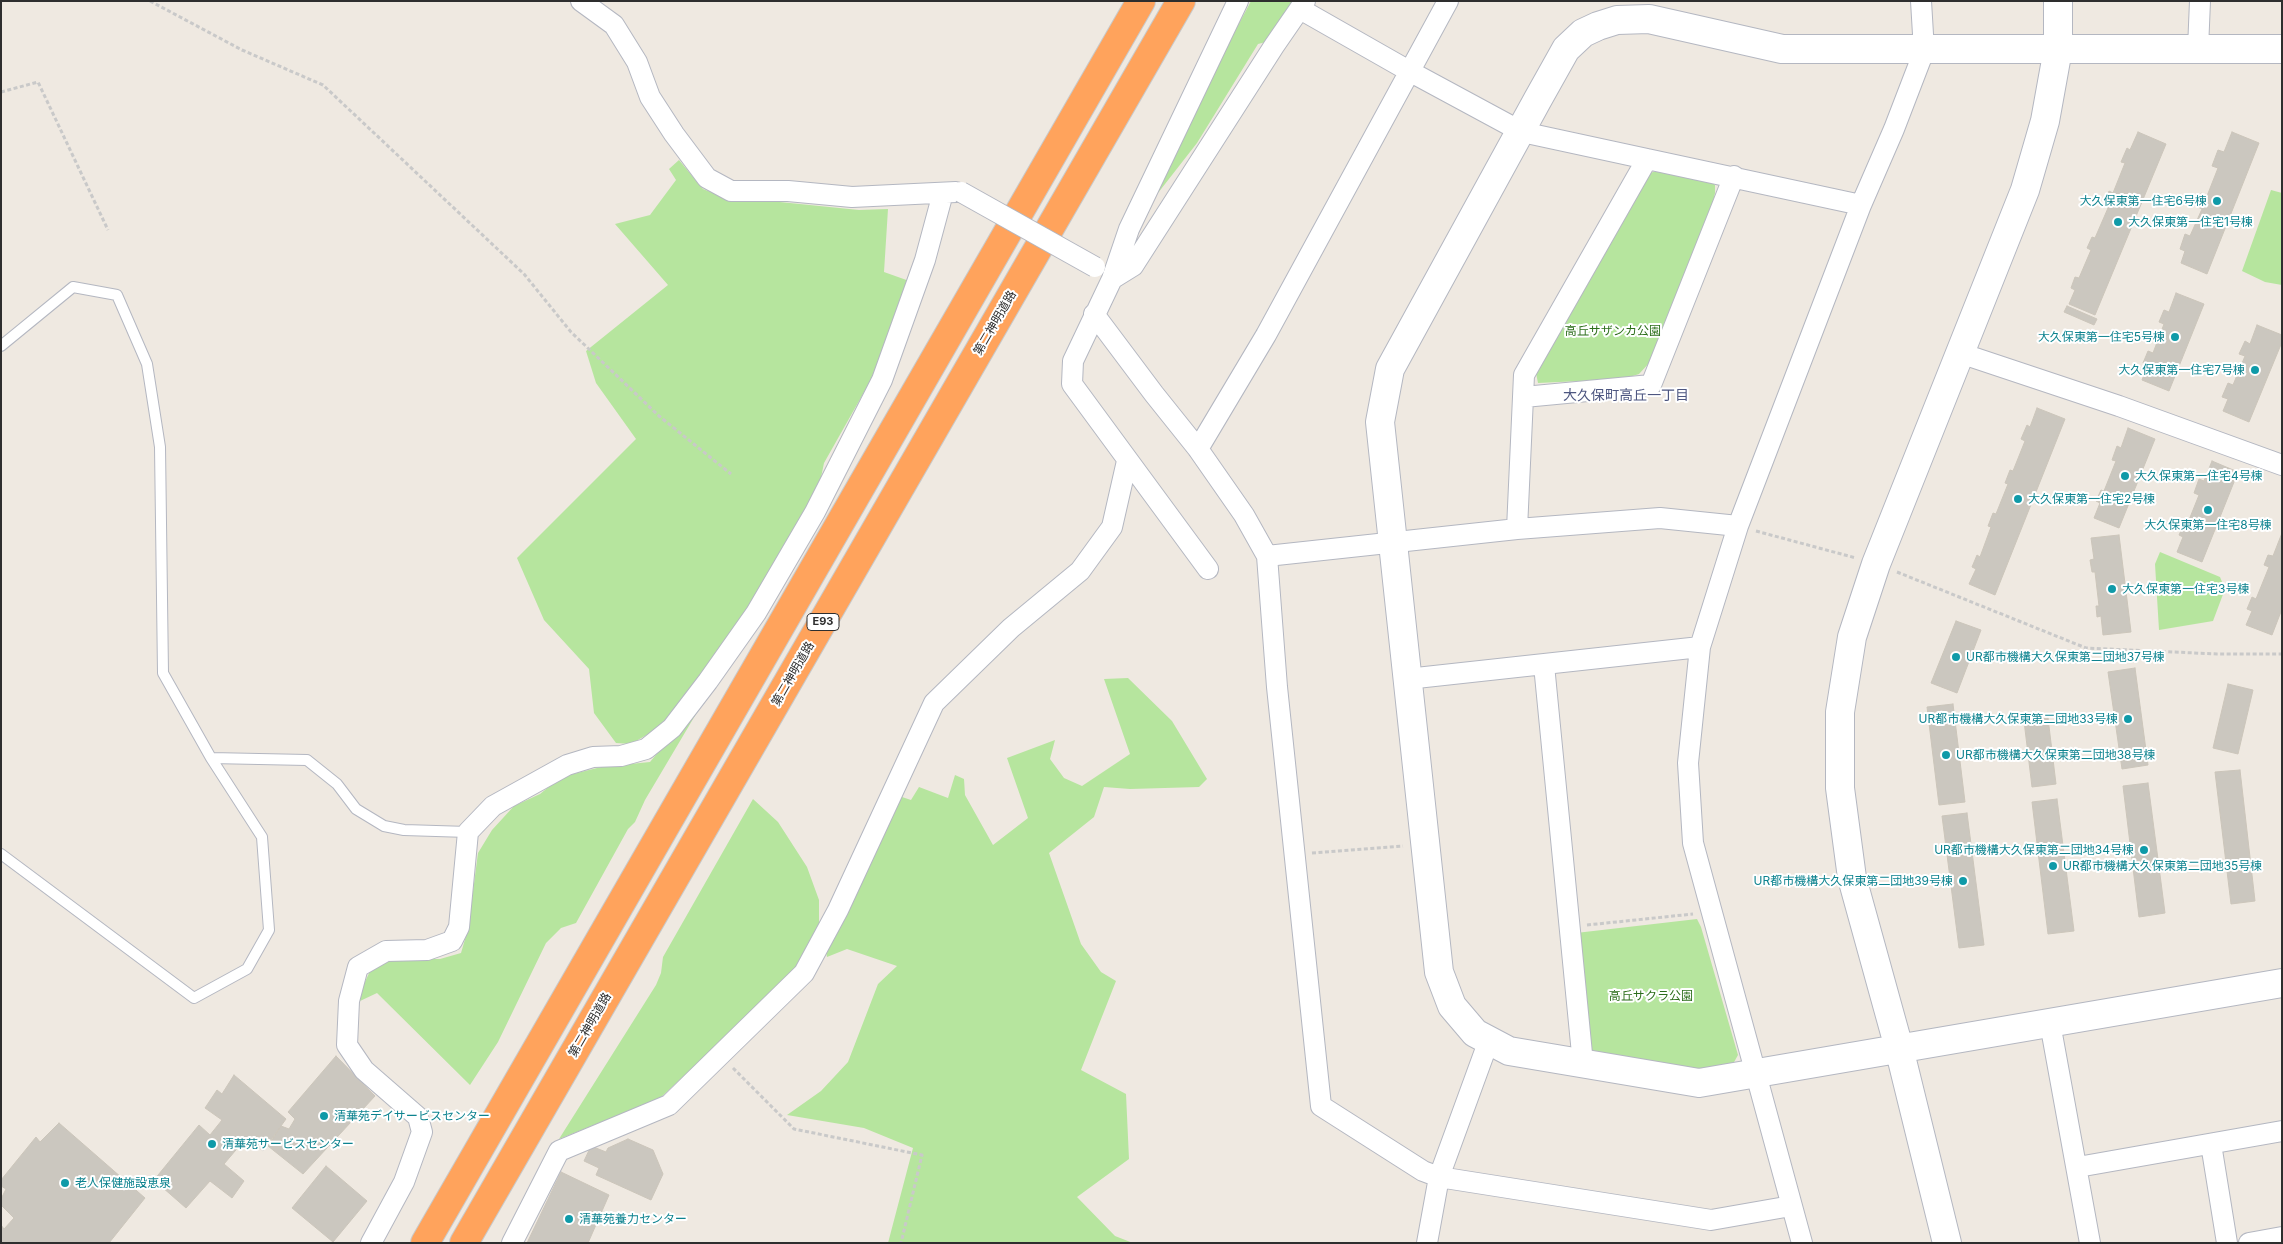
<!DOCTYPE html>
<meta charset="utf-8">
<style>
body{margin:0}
#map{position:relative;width:2283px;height:1244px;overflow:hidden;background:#efe9e1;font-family:Inter,sans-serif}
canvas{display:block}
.frame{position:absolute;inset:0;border:2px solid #2e2e2e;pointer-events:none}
</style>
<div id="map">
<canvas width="2283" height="1244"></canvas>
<div class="frame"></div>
</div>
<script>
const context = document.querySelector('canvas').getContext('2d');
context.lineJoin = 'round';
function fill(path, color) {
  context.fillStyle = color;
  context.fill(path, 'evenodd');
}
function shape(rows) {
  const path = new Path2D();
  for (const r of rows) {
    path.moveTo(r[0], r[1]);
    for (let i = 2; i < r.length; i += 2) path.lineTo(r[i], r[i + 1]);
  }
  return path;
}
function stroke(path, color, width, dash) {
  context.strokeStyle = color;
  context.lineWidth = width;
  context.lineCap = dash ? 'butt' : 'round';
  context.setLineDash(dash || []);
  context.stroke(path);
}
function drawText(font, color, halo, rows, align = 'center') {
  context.font = font + ' Inter,"Noto Sans JP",sans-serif';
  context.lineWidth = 4;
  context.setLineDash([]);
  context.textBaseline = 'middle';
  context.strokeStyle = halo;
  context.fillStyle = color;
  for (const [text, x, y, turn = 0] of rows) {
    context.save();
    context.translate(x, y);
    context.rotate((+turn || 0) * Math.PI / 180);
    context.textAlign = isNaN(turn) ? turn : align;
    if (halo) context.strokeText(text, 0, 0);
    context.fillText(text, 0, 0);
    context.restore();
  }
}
const green = shape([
 [1251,1,1293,1,1266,42,1258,44,1197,143,1158,193,1206,86],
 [679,160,703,189,735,202,770,201,859,210,888,209,884,272,912,282,894,339,824,463,817,497,762,591,662,726,631,744,616,743,594,713,589,669,544,620,517,558,636,439,596,383,586,351,668,285,615,224,650,215,676,180,669,169],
 [1653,172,1662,172,1709,180,1715,185,1715,193,1712,207,1651,361,1639,374,1623,379,1538,383,1536,373,1645,176],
 [2271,190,2282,193,2282,285,2265,282,2242,271],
 [2160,552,2220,577,2225,589,2213,621,2159,630,2155,564],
 [1128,678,1172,721,1207,779,1199,787,1130,789,1104,787,1094,817,1049,853,1081,944,1101,972,1116,981,1081,1070,1126,1094,1129,1159,1077,1197,1115,1236,1133,1243,888,1243,913,1148,864,1128,787,1115,821,1091,848,1062,878,984,897,966,847,949,827,957,825,946,899,796,911,800,919,787,948,798,955,775,964,779,965,795,993,845,1028,818,1007,758,1055,740,1050,759,1064,778,1082,786,1130,754,1104,679],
 [712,687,645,800,635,822,628,829,576,923,561,928,546,943,498,1042,470,1085,377,993,360,1001,362,988,372,967,391,959,440,959,461,953,468,929,478,853,492,830,514,806,540,794,561,777,601,767,650,762],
 [753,799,778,822,807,867,819,900,819,924,808,950,794,974,659,1099,559,1139,656,985,661,973,663,957],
 [1697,919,1701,927,1738,1055,1733,1064,1691,1071,1595,1057,1589,1049,1576,933]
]);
const building = shape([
 [2138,132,2166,144,2095,315,2069,304,2075,290,2071,288,2075,277,2079,278,2091,250,2087,248,2092,237,2095,238,2108,208,2103,206,2109,191,2113,193,2125,163,2121,162,2127,148,2130,150,2138,132],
 [2232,132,2259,143,2207,274,2181,263,2185,251,2180,249,2185,234,2190,236,2202,209,2196,206,2201,193,2207,196,2218,168,2212,166,2218,150,2224,152,2232,132],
 [2176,293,2204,304,2169,391,2142,380,2148,365,2143,363,2148,351,2153,353,2164,324,2159,322,2164,310,2169,312,2176,293],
 [2067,306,2097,319,2094,325,2064,312,2067,306],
 [2257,325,2282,335,2282,342,2249,422,2223,411,2228,399,2222,397,2228,383,2233,385,2245,356,2239,354,2245,341,2250,344,2257,325],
 [2037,408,2065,419,1995,595,1969,584,1976,569,1972,567,1977,555,1980,557,1991,527,1988,526,1993,513,1996,514,2008,484,2005,483,2010,470,2013,471,2025,441,2021,439,2027,425,2030,427,2037,408],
 [2128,428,2155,439,2119,528,2094,518,2100,503,2096,501,2101,490,2104,491,2116,461,2112,460,2117,446,2121,448,2128,428],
 [2212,461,2238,472,2202,562,2177,552,2183,537,2179,535,2184,524,2187,525,2199,495,2194,493,2199,479,2204,481,2212,461],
 [2282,533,2282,609,2272,635,2246,625,2252,611,2247,609,2252,597,2256,599,2269,567,2264,565,2268,555,2273,556,2282,533],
 [2119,535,2131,632,2103,635,2101,616,2097,617,2096,606,2099,606,2095,572,2092,572,2090,560,2094,559,2091,538,2119,535],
 [1956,621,1981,630,1957,693,1931,683,1956,621],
 [2135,668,2148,765,2122,769,2108,672,2135,668],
 [2228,684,2253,690,2238,754,2213,748,2228,684],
 [1953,704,1965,802,1939,805,1927,707,1953,704],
 [2048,718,2056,784,2032,787,2024,721,2048,718],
 [2240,770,2255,901,2231,904,2215,772,2240,770],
 [2148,783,2165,913,2139,917,2123,786,2148,783],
 [2057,799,2074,931,2048,934,2032,802,2057,799],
 [1967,813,1984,945,1959,948,1942,816,1967,813],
 [336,1056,375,1096,303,1174,268,1146,281,1126,289,1129,295,1119,288,1112,336,1056],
 [234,1075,286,1119,263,1151,247,1137,224,1164,244,1181,232,1198,210,1181,186,1208,154,1180,199,1125,210,1135,222,1120,205,1108,217,1090,222,1094,234,1075],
 [59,1123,145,1198,109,1243,1,1243,1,1225,4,1229,14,1218,1,1205,1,1199,6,1189,1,1186,1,1180,36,1137,40,1142,59,1123],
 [628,1139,653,1150,663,1174,651,1200,596,1175,599,1168,584,1161,591,1146,606,1152,608,1148,628,1139],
 [326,1166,367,1201,333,1242,292,1208,326,1166],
 [561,1172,609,1195,588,1243,527,1243,561,1172]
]);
const path = shape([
 [150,1,242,50,323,85,524,274,571,332,659,416,731,474],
 [1,92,38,82,108,230],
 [1756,531,1856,558],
 [1897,572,2086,648,2217,654,2282,654],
 [1312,853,1403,846],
 [1587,925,1693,914],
 [733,1068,794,1129,922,1155,901,1243]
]);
const lane = shape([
 [1,346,73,287,117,295,147,364,160,447,163,673,211,758,307,760,337,784,356,809,384,826,404,830,468,832],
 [1,854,194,998,247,969,269,930,262,837,211,758]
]);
const street = shape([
 [581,1,614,25,637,62,650,97,674,134,707,178,731,191,788,191,852,197,956,192],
 [1300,9,1409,71,1522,132,1647,159],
 [2198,49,2200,1],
 [1112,279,1133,266,1274,46,1305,1],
 [1094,314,1154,394,1198,449,1244,515,1267,556,1277,687,1321,1106,1423,1171,1439,1177,1711,1220,1791,1206],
 [1960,353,2119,406,2282,465],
 [1524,397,1651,385,1734,176],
 [1198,449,1266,335,1448,1],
 [1738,526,1660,518,1517,529,1524,375,1647,159,1861,205],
 [1267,556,1517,529],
 [1208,569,1072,384,1073,361,1112,279,1129,229,1238,1],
 [1544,665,1583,1064],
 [1407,679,1700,647],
 [2050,1023,2090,1243],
 [2211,1144,2227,1243],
 [2078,1167,2282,1131],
 [371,1243,404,1182,422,1132,418,1117,364,1070,347,1045,349,1001,358,967,386,951,427,950,452,941,459,927,468,832,493,806,567,765,593,757,621,756,646,749,672,728,708,681,756,613,815,512,882,380,925,260,943,193],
 [512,1243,559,1151,669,1105,804,973,838,910,934,703,1011,628,1080,571,1112,527,1127,461],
 [1427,1243,1439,1177,1489,1040],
 [1802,1243,1693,843,1688,763,1700,647,1738,526,1861,205,1894,129,1924,51,1921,1],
 [2249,1243,2282,1237]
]);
const secondary = shape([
 [2282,49,1782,49,1649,19,1617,20,1598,26,1583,33,1566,49,1538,99,1390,369,1380,422,1439,972,1452,1006,1475,1033,1509,1051,1699,1083,2282,983],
 [1947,1243,1899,1048,1852,878,1840,788,1840,712,1852,637,1876,564,2025,190,2045,121,2058,49,2058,1]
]);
const highway = shape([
 [425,1243,1141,1],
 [464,1243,1181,1]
]);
const streetBridge = shape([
 [961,192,1095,267]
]);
const markers = [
 [2217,201,5,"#0f9aa8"],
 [2118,222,5,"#0f9aa8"],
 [2175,337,5,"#0f9aa8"],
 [2255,370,5,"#0f9aa8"],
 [2125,476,5,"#0f9aa8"],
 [2018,499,5,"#0f9aa8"],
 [2208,510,5,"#0f9aa8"],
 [2112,589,5,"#0f9aa8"],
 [1956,657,5,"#0f9aa8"],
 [2128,719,5,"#0f9aa8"],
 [1946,755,5,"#0f9aa8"],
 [2144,850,5,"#0f9aa8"],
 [2053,866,5,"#0f9aa8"],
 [1963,881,5,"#0f9aa8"],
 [324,1116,5,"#0f9aa8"],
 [212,1144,5,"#0f9aa8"],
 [65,1183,5,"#0f9aa8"],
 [569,1219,5,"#0f9aa8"]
];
const shields = [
 [823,622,32]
];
const shieldNames = [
 ["E93",823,622]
];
const cultureNames = [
 ["大久保東第一住宅6号棟",2207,201,"right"],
 ["大久保東第一住宅1号棟",2128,222],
 ["大久保東第一住宅5号棟",2165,337,"right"],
 ["大久保東第一住宅7号棟",2245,370,"right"],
 ["大久保東第一住宅4号棟",2135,476],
 ["大久保東第一住宅2号棟",2028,499],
 ["大久保東第一住宅8号棟",2208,525,"center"],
 ["大久保東第一住宅3号棟",2122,589],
 ["UR都市機構大久保東第二団地37号棟",1966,657],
 ["UR都市機構大久保東第二団地33号棟",2118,719,"right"],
 ["UR都市機構大久保東第二団地38号棟",1956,755],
 ["UR都市機構大久保東第二団地34号棟",2134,850,"right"],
 ["UR都市機構大久保東第二団地35号棟",2063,866],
 ["UR都市機構大久保東第二団地39号棟",1953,881,"right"],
 ["清華苑デイサービスセンター",334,1116],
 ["清華苑サービスセンター",222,1144],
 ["老人保健施設恵泉",75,1183],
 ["清華苑養力センター",579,1219]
];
const streetNames = [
 ["第二神明道路",995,323,-60],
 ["第二神明道路",793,674,-60],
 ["第二神明道路",590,1025,-60]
];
const parkNames = [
 ["高丘サザンカ公園",1613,331],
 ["高丘サクラ公園",1651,996]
];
const neighbourhoodNames = [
 ["大久保町高丘一丁目",1626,396]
];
fill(green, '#b6e59e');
fill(building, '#cbc7bf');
stroke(building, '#cbc5ba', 1);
stroke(lane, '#b4b7c1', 12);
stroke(street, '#b4b7c1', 22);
stroke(secondary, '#b4b7c1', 30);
stroke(highway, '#c9c9c9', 30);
stroke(path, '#c9c9c9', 3, [4, 2.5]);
stroke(lane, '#fff', 10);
stroke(street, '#fff', 20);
stroke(secondary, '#fff', 28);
stroke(highway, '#ffa35c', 28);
stroke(streetBridge, '#b4b7c1', 22, []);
stroke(streetBridge, '#fff', 20);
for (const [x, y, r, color] of markers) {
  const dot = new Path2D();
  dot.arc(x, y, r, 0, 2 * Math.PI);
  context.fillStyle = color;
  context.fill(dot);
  stroke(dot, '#fff', 2);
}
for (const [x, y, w] of shields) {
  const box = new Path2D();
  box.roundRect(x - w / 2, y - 8.5, w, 17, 4);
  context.fillStyle = '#fff';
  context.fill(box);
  stroke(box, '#2e2e2e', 1);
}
drawText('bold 11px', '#2e2e2e', null, shieldNames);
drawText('12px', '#0d838f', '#fff', cultureNames, 'left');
drawText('12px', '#2e2e2e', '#fff', streetNames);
drawText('12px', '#2c6e1b', '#fff', parkNames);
drawText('14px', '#4d5680', '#fff', neighbourhoodNames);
</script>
